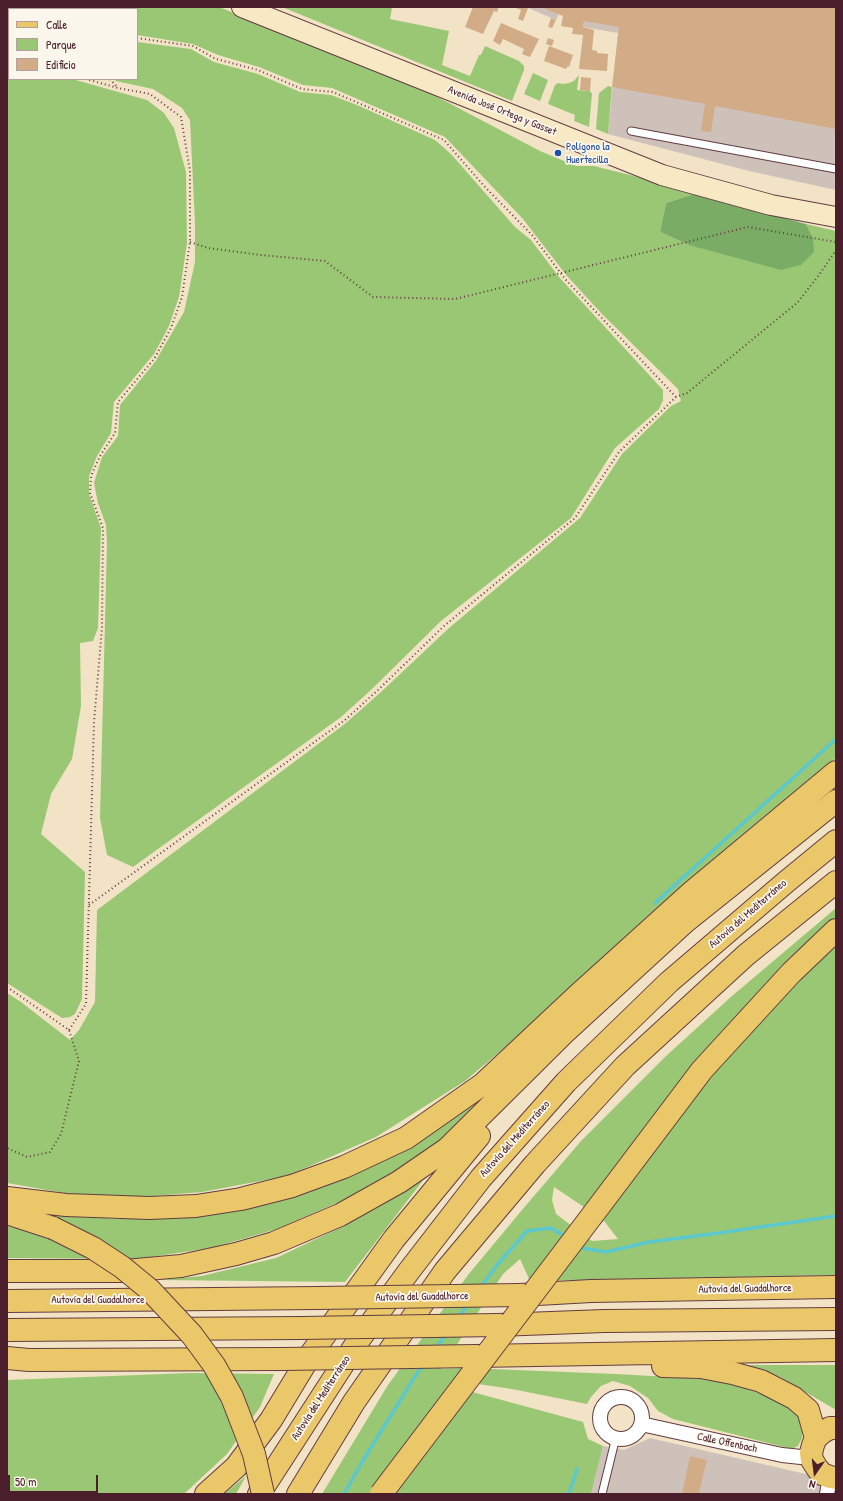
<!DOCTYPE html>
<meta charset="utf-8">
<style>
body{margin:0}
#map{position:relative;width:843px;height:1501px;overflow:hidden;background:#f2e3c6;font-family:"Patrick Hand",sans-serif}
canvas{display:block}
.frame{position:absolute;inset:0;border:8px solid #4a1f2b;pointer-events:none}
.legend{position:absolute;left:8px;top:8px;width:130px;height:72px;box-sizing:border-box;background:#fbf7ec;border:1px solid #b4a19f;margin:0;padding:5px 7px;list-style:none;font-size:12px;color:#4a1f2b}
.legend li{display:flex;align-items:center;gap:8px;height:20px}
.legend b{width:20px;border:1px solid #b4a19f}
.north{position:absolute;left:795px;top:1453px;width:40px;height:40px;-webkit-text-stroke:3px #fbf7ec;paint-order:stroke;rotate:194deg;font-size:11px;font-weight:700;line-height:16px;text-align:center;color:#4a1f2b}
.north::after{content:'';display:block;margin:auto;width:14px;height:18px;background:#4a1f2b;clip-path:polygon(50% 0,100% 100%,50% 72%,0 100%)}
.scale{position:absolute;left:8px;top:1475px;width:90px;height:18px;box-sizing:border-box;border:2px solid #4a1f2b;border-top:0;padding-left:5px;font-size:12px;line-height:14px;white-space:nowrap;color:#4a1f2b;-webkit-text-stroke:3px #fbf7ec;paint-order:stroke}
</style>
<div id="map">
<canvas width="843" height="1501"></canvas>
<div class="frame"></div>
<ul class="legend">
<li><b style="height:5px;background:#eac769"></b>Calle</li>
<li><b style="height:11px;background:#9ac774"></b>Parque</li>
<li><b style="height:11px;background:#d2ac86"></b>Edificio</li>
</ul>
<div class="north">N</div>
<div class="scale">50 m</div>
</div>
<script>
const context = document.querySelector('canvas').getContext('2d');
context.lineJoin = 'round';
function fill(path, color) {
  context.fillStyle = color;
  context.fill(path, 'evenodd');
}
function shape(rows) {
  const path = new Path2D();
  for (const r of rows) {
    if (r.length === 3) {
      path.moveTo(r[0] + r[2], r[1]);
      path.arc(r[0], r[1], r[2], 0, 2 * Math.PI);
      continue;
    }
    path.moveTo(r[0], r[1]);
    for (let i = 2; i < r.length; i += 2) path.lineTo(r[i], r[i + 1]);
  }
  return path;
}
function stroke(path, color, width, dash) {
  context.strokeStyle = color;
  context.lineWidth = width;
  context.lineCap = dash ? 'butt' : 'round';
  context.setLineDash(dash || []);
  context.stroke(path);
}
function drawText(font, color, halo, rows, align = 'center') {
  context.font = font + ' "Patrick Hand",sans-serif';
  context.lineWidth = 3.5;
  context.setLineDash([]);
  context.textBaseline = 'middle';
  context.strokeStyle = halo;
  context.fillStyle = color;
  for (const [text, x, y, turn = 0] of rows) {
    context.save();
    context.translate(x, y);
    context.rotate((+turn || 0) * Math.PI / 180);
    context.textAlign = isNaN(turn) ? turn : align;
    if (halo) context.strokeText(text, 0, 0);
    context.fillText(text, 0, 0);
    context.restore();
  }
}
const industrial = shape([
 [526,7,836,7,836,190,749,171,608,134,618,33,583,27,584,21,559,14,556,20],
 [650,1438,836,1481,836,1494,591,1494,603,1446,624,1450]
]);
const green = shape([
 [17,7,17,9,9,9,9,65,7,66,7,8],
 [50,7,219,7,426,91,540,151,576,166,594,166,646,179,694,194,666,203,660,232,689,245,813,238,806,224,836,231,836,758,509,1044,465,1081,376,1137,287,1176,202,1192,104,1200,7,1183,7,993,21,1002,70,1040,79,1030,95,1002,97,910,346,723,381,692,449,628,580,518,622,454,671,406,681,401,678,389,602,314,567,276,523,219,445,137,332,88,303,85,259,67,218,55,193,44,137,35,137,9,52,9],
 [282,7,392,8,390,19,449,31,442,65,470,76,479,55,481,55,485,46,519,61,524,66,524,70,512,101],
 [137,42,191,49,214,62,258,74,300,92,331,95,357,105,435,140,451,154,515,227,531,240,559,277,663,390,663,400,659,409,615,448,571,518,441,621,372,689,341,717,133,867,107,855,100,818,107,543,106,525,98,503,94,483,102,457,118,436,120,405,155,362,184,312,195,262,195,223,190,120,182,108,153,89,116,81,115,79,137,79],
 [533,73,548,80,540,101,524,94],
 [9,75,9,79,72,79,147,100,164,113,174,128,186,172,187,243,179,297,169,326,154,354,114,402,111,433,97,456,89,476,89,494,101,528,98,628,93,641,80,643,81,706,72,759,51,794,41,834,85,872,82,999,75,1014,70,1017,62,1018,7,983,7,76],
 [579,75,577,90,590,91,592,94,589,127,574,121,575,115,548,104,555,85,558,83,563,84,569,83,574,81],
 [608,86,612,87,608,134,596,129,599,93],
 [836,908,836,918,805,948,587,1209,554,1187,552,1200,556,1214,592,1241,618,1239,601,1217,711,1075,836,942,836,1275,530,1281,520,1259,503,1274,441,1369,467,1368,616,1374,704,1379,730,1383,764,1395,785,1404,798,1414,803,1427,802,1438,798,1446,792,1449,673,1419,658,1411,648,1398,630,1386,613,1381,601,1386,591,1397,587,1404,512,1389,458,1381,454,1387,583,1422,588,1439,603,1446,591,1494,322,1494,388,1385,468,1275,522,1210,581,1141,666,1056,732,996],
 [521,1062,462,1124,403,1168,350,1197,277,1229,211,1248,137,1259,7,1258,7,1226,15,1228,21,1224,26,1207,114,1219,180,1218,251,1207,301,1193],
 [431,1170,345,1282,161,1280,202,1276,276,1258,346,1225],
 [732,1365,836,1365,836,1410,780,1377],
 [191,1373,274,1374,260,1407,227,1454,184,1494,7,1494,7,1380],
 [246,1476,236,1494,224,1494]
]);
const forest = shape([
 [694,194,806,224,813,238,814,252,801,265,781,270,689,245,660,232,666,203]
]);
const stream = shape([
 [655,903,836,739],
 [579,1246,582,1248,606,1252,649,1242,719,1233,836,1216],
 [480,1288,497,1265,527,1231,551,1228,566,1237],
 [459,1317,468,1304],
 [435,1349,447,1333],
 [344,1494,362,1462,414,1378,424,1364],
 [569,1494,577,1469]
]);
const building = shape([
 [473,7,499,7,497,12,494,11,483,34,465,27],
 [513,7,528,8,523,21,518,19,521,10],
 [541,7,836,7,836,129,715,106,711,132,701,131,705,104,612,87,619,27,584,21,583,27,594,30,592,50,597,51,597,53,608,54,607,71,579,69,583,35,572,34,573,28,561,26,563,16],
 [551,18,556,20,552,28,548,27],
 [501,23,539,39,530,57,522,54,524,49,503,39,500,45,493,41],
 [548,38,554,40,552,46,546,44],
 [549,46,573,55,569,67,568,66,566,69,544,61],
 [581,77,591,78,590,91,580,90],
 [690,1456,707,1460,699,1493,702,1494,682,1494]
]);
const path = shape([
 [42,7,44,9],
 [22,9,22,7],
 [137,38,193,46,216,59,258,70,302,89,333,92,444,140,485,187,533,236,565,279,676,397],
 [7,70,9,68],
 [110,79,117,87],
 [190,242,208,248,261,255,325,261,373,297,455,299,748,227,836,242],
 [89,905,345,720,378,690,444,626,575,518,619,452,676,397,687,393,797,303,819,275,836,250],
 [7,987,69,1030,79,1061,61,1134,50,1152,27,1157,7,1148],
 [69,1030,86,1004,94,722,102,628,103,528,90,493,91,476,100,456,115,433,118,402,154,359,171,328,182,297,190,242,190,171,181,117,150,94,118,88,86,79]
]);
const service = shape([
 [631,131,836,169],
 [602,1494,616,1437]
]);
const minor = shape([
 [621,1418,21],
 [641,1424,782,1455,801,1457,811,1453],
 [827,1494,830,1477]
]);
const secondary = shape([
 [242,7,662,175,771,205,836,217]
]);
const primary = shape([
 [836,1428,830,1428,823,1432,816,1438,813,1445,811,1453,812,1460,817,1468,822,1474,830,1477,836,1478]
]);
const motorway = shape([
 [7,1198,66,1205,149,1208,196,1206,241,1199,292,1186,344,1167,406,1138,483,1084,579,994,692,892,836,772],
 [7,1213,53,1228],
 [594,1213,702,1070,791,973,836,930],
 [7,1271,125,1271,181,1266,236,1254,274,1243,340,1215,399,1182,447,1149,564,1033,685,922,836,801],
 [520,1295,591,1291,836,1287],
 [7,1301,318,1298],
 [498,1325,604,1321,836,1319],
 [7,1330,301,1328],
 [476,1356,836,1350],
 [7,1358,29,1360,283,1359],
 [663,1366,701,1367,732,1373,761,1381,794,1398,808,1410,816,1438],
 [206,1494,236,1467,271,1420,311,1354,394,1239,479,1136],
 [259,1494,358,1341,409,1271,481,1178,566,1082,669,982,786,882,836,841],
 [298,1494,354,1402,445,1271,535,1164,625,1066,746,955,836,882]
]);
const motorwayBridge = shape([
 [53,1228,93,1248,122,1267,150,1290,192,1335,214,1365,232,1397,254,1454,263,1494],
 [318,1298,520,1295],
 [301,1328,498,1325],
 [283,1359,476,1356],
 [381,1494,594,1213]
]);
const markers = [
 [558,153,4,"#1a4fb4"]
];
const streetNames = [
 ["Avenida José Ortega y Gasset",502,111,22],
 ["Autovía del Mediterráneo",748,914,-41],
 ["Autovía del Mediterráneo",515,1139,-48],
 ["Autovía del Guadalhorce",745,1289,-1],
 ["Autovía del Guadalhorce",422,1297,-1],
 ["Autovía del Guadalhorce",98,1300],
 ["Autovía del Mediterráneo",321,1398,-57],
 ["Calle Offenbach",727,1443,12]
];
const transitNames = [
 ["Polígono la",566,147],
 ["Huertecilla",566,160]
];
fill(industrial, '#cec1ba');
fill(green, '#9ac774');
fill(forest, '#7bac66');
stroke(stream, '#5bc8ce', 3.5);
fill(building, '#d2ac86');
stroke(service, '#633c42', 9);
stroke(minor, '#633c42', 16);
stroke(secondary, '#633c42', 22);
stroke(primary, '#633c42', 24);
stroke(motorway, '#633c42', 24);
stroke(path, '#633c42', 2, [1, 3]);
stroke(service, '#fff', 7);
stroke(minor, '#fff', 14);
stroke(secondary, '#f7e9c3', 20);
stroke(primary, '#eac769', 22);
stroke(motorway, '#eac769', 22);
stroke(motorwayBridge, '#633c42', 24, []);
stroke(motorwayBridge, '#eac769', 22);
for (const [x, y, r, color] of markers) {
  const dot = new Path2D();
  dot.arc(x, y, r, 0, 2 * Math.PI);
  context.fillStyle = color;
  context.fill(dot);
  stroke(dot, '#fbf7ec', 1.5);
}
drawText('11px', '#4a1f2b', '#fbf7ec', streetNames);
drawText('11px', '#164399', '#fbf7ec', transitNames, 'left');
</script>
